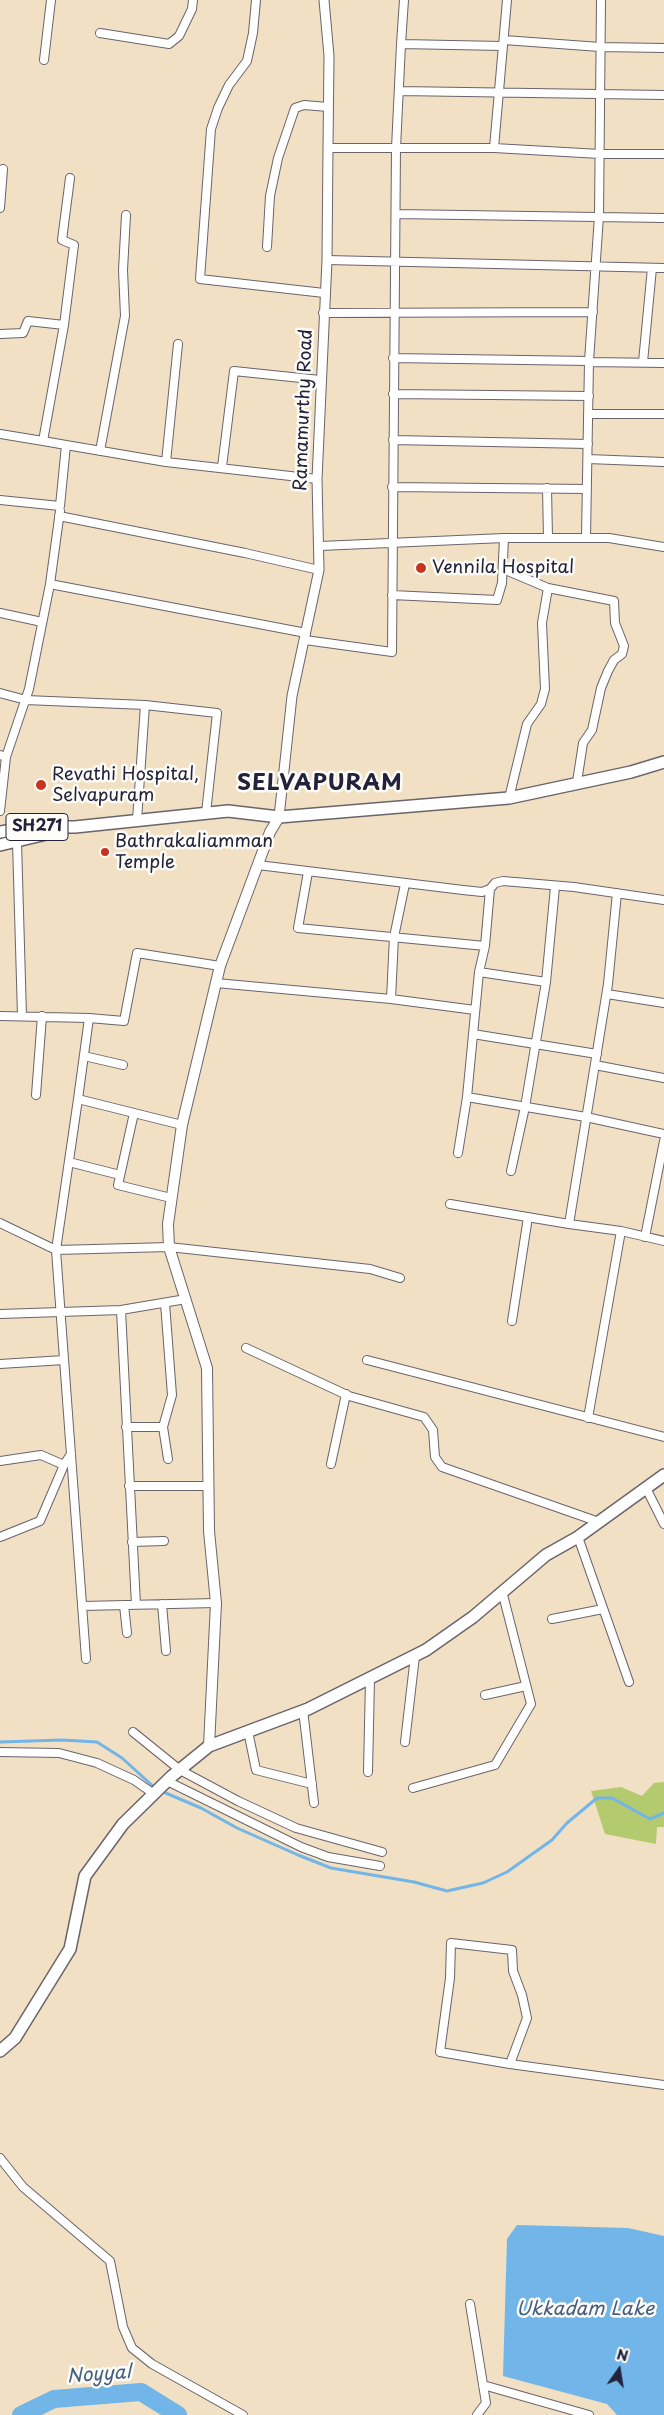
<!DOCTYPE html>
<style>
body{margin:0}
#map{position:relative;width:664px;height:2415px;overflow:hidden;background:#f1e0c3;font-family:"Playpen Sans",sans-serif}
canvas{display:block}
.north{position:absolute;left:594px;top:2345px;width:50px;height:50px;-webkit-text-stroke:4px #fdfcf7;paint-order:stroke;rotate:13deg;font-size:14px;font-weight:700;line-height:20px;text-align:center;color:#22223b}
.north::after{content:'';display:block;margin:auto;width:18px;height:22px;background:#22223b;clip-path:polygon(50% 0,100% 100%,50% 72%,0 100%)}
</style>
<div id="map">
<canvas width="664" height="2415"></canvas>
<div class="north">N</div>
</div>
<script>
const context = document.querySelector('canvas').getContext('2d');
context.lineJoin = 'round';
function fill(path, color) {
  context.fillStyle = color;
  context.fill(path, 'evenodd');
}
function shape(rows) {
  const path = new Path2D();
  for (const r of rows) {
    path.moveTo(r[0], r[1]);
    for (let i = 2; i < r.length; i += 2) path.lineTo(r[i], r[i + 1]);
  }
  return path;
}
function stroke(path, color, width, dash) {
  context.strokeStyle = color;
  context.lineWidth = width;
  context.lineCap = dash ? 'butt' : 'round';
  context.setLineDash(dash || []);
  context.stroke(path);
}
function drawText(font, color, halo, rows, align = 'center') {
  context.font = font + ' "Playpen Sans",sans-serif';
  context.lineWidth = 5;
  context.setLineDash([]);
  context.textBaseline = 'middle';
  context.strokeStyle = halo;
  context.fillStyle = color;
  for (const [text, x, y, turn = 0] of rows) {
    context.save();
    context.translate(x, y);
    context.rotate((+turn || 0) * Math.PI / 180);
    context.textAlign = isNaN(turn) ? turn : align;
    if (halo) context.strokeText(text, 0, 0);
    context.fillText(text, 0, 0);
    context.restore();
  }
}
const green = shape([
 [664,1782,664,1827,657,1827,656,1844,605,1834,591,1791,621,1787,642,1796,654,1783]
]);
const water = shape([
 [517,2225,628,2228,664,2236,664,2415,617,2415,607,2404,503,2376,507,2239]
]);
const stream = shape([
 [0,1742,62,1740,97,1742,122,1758,155,1788],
 [161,1791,201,1808,237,1828,298,1855,331,1868,414,1882,447,1891,483,1883,507,1872,552,1840,567,1823,597,1798,612,1798,650,1819,664,1813]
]);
const river = shape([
 [21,2415,54,2399,141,2392,178,2415]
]);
const minor = shape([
 [256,0,253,33,247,61,229,85,218,108,211,129,200,279,324,293],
 [100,33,169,44,179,36,192,9,193,0],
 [504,40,600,47,664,48],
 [401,44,404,0],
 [44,60,51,0],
 [399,91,664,95],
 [328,148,494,148,600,154,664,154],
 [494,148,507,0],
 [0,208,3,169],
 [396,214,664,218],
 [267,247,270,196,278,158,295,108,304,105,328,107],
 [327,260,664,268],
 [323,313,593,312],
 [0,334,23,333,28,321,64,325],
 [393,358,589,361],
 [589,362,664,363],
 [643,362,652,268],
 [393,394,589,396],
 [588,414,664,414],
 [0,434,43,441],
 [393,440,588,444],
 [66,445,43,441,64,325,74,245,62,240,70,178],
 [100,451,125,316,123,270,126,215],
 [588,459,664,462],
 [166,462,178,344],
 [222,467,234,371,320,380],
 [392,487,587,489],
 [547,488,548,538],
 [0,500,60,506,66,445,166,462,317,479],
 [59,516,245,553,319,570],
 [586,538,589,361,599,216,601,0],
 [320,546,504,538,609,538,664,547],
 [503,569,548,588,614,601,615,623,624,646,622,654,614,660,608,671,601,688,592,730,583,743,577,782],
 [50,584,306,633],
 [392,595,497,600,502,583,504,538],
 [0,613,42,622],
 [305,640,392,652,396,148,401,44,502,46],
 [0,693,26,700,145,705,217,713,206,813],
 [0,755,6,757,29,689,50,584,60,511],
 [509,798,527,724,541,704,545,689,542,623,548,588],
 [0,811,6,757],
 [137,820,145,705],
 [17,842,22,1016],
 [258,865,463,890,482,892,490,889,495,883,503,881,574,887,664,900],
 [308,872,298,928,485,946],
 [490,889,485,946,479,972,467,1097,586,1117,664,1134],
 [479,972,546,982],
 [216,983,391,999,475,1010],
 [607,994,664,1003],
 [391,999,394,937,405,884],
 [0,1016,89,1018,78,1099,182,1125],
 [89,1018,124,1021,137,953,220,966],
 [473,1034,597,1054],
 [84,1056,123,1065],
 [595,1065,664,1078],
 [36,1095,42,1016],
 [78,1099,56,1250,86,1659],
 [134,1113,118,1185,171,1198],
 [458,1153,467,1097],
 [69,1162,120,1175],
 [511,1171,525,1107,546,982,555,887],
 [450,1204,569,1224,621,1231,664,1241],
 [0,1223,56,1250,169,1247,370,1269,400,1278],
 [569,1224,608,984,617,893],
 [645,1237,664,1141],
 [165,1303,172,1395,163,1427,168,1459],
 [121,1310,136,1605],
 [0,1314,121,1310,186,1299],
 [512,1321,528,1217],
 [246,1348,349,1396,424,1417,433,1430,435,1457,442,1467,599,1522],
 [367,1360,664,1437],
 [0,1364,64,1360],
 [588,1418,621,1231],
 [126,1427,163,1427],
 [0,1461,41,1455,64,1465],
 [331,1464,346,1394],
 [129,1486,208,1486],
 [646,1488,664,1524],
 [0,1537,40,1521,64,1465,71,1454],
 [578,1537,629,1682],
 [132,1542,164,1541],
 [162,1604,166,1651],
 [124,1605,127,1633],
 [82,1606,216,1603],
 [552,1619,603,1609],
 [485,1695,526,1686],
 [303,1710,314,1803],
 [248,1731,256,1770,312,1784],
 [133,1732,180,1770,238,1801,296,1828,382,1852],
 [405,1742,415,1656],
 [0,1752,59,1753,97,1763,134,1780,154,1794],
 [368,1772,370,1679],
 [167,1781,301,1847,328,1857,380,1866],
 [413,1788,495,1765,531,1704,502,1591],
 [510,2064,527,2018,522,1995,513,1971,512,1950,451,1943,450,1978,440,2052,510,2064,664,2085],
 [0,2158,23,2187,110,2261,123,2327,132,2348,152,2364,243,2415],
 [470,2304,486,2403,477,2415],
 [483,2385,589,2415]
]);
const tertiary = shape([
 [279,817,292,696,319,570,317,479,327,260,328,148,329,56,324,0]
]);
const secondary = shape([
 [209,1746,216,1603,209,1531,207,1368,169,1247,168,1224,182,1125,220,966,270,832,279,817]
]);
const primary = shape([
 [0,832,28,827,75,827,228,811,279,817,509,798,631,772,664,762],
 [0,845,59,831],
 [0,2051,15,2038,70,1949,85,1876,123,1824,172,1776,209,1746,308,1709,426,1650,473,1617,546,1555,578,1537,664,1475]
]);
const markers = [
 [421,568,6,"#c8321e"],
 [41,785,6,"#c8321e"],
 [105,852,5,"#c8321e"]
];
const shields = [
 [37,827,62]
];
const shieldNames = [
 ["SH271",37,827]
];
const streetNames = [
 ["Ramamurthy Road",304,410,-88]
];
const poiNames = [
 ["Vennila Hospital",432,568],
 ["Revathi Hospital,",52,775],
 ["Selvapuram",52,796],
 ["Bathrakaliamman",115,842],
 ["Temple",115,863]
];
const waterNames = [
 ["Ukkadam Lake",585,2310],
 ["Noyyal",99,2375,-4]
];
const districtNames = [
 ["SELVAPURAM",320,784]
];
fill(green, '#b4ca6e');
fill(water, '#72b5e8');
stroke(stream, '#72b5e8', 3);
stroke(river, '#72b5e8', 18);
stroke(minor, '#6a646b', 10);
stroke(tertiary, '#6a646b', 11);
stroke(secondary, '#6a646b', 12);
stroke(primary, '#6a646b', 14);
stroke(minor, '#fff', 8);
stroke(tertiary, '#fff', 9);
stroke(secondary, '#fff', 10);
stroke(primary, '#fff', 11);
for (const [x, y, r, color] of markers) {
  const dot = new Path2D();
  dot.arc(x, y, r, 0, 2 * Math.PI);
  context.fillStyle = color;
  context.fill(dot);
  stroke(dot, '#fdfcf7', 2);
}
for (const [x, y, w] of shields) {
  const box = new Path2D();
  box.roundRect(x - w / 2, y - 13.5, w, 27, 4);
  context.fillStyle = '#fdfcf7';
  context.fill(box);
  stroke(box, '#22223b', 1);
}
drawText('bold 16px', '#22223b', null, shieldNames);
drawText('18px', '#22223b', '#fdfcf7', streetNames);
drawText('18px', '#22223b', '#fdfcf7', poiNames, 'left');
drawText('italic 19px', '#425d80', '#fdfcf7', waterNames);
context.letterSpacing = '1px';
drawText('bold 22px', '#22223b', '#fdfcf7', districtNames);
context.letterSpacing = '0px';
</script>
